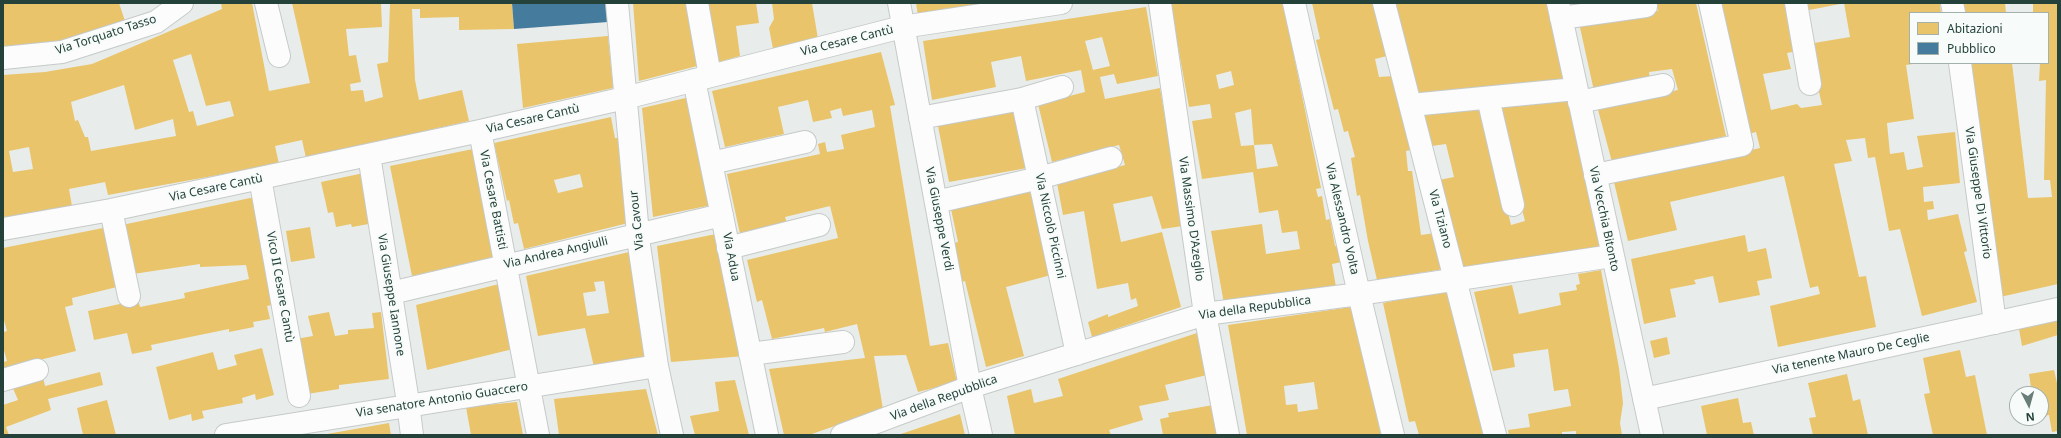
<!DOCTYPE html>
<meta charset="utf-8">
<style>
body{margin:0}
#map{position:relative;width:2061px;height:438px;overflow:hidden;background:#e8edeb;font-family:"Noto Sans",sans-serif}
canvas{display:block}
.frame{position:absolute;inset:0;border:4px solid #24423a;pointer-events:none}
.legend{position:absolute;left:1909px;top:12px;width:140px;height:52px;box-sizing:border-box;background:#f7fbf9;border:1px solid #a3b1ad;margin:0;padding:5px 7px;list-style:none;font-size:12px;color:#24423a}
.legend li{display:flex;align-items:center;gap:8px;height:20px}
.legend b{width:20px;border:1px solid #a3b1ad}
.north{position:absolute;left:2009px;top:386px;width:40px;height:40px;box-sizing:border-box;background:#f7fbf9;border:1px solid #a3b1ad;border-radius:50%;rotate:174deg;font-size:11px;font-weight:700;line-height:16px;text-align:center;color:#24423a}
.north::after{content:'';display:block;margin:auto;width:14px;height:18px;background:#697e78;clip-path:polygon(50% 0,100% 100%,50% 72%,0 100%)}
</style>
<div id="map">
<canvas width="2061" height="438"></canvas>
<div class="frame"></div>
<ul class="legend">
<li><b style="height:11px;background:#e9c46a"></b>Abitazioni</li>
<li><b style="height:11px;background:#457b9d"></b>Pubblico</li>
</ul>
<div class="north">N</div>
</div>
<script>
const context = document.querySelector('canvas').getContext('2d');
context.lineJoin = 'round';
function fill(path, color) {
  context.fillStyle = color;
  context.fill(path, 'evenodd');
}
function shape(rows) {
  const path = new Path2D();
  for (const r of rows) {
    path.moveTo(r[0], r[1]);
    for (let i = 2; i < r.length; i += 2) path.lineTo(r[i], r[i + 1]);
  }
  return path;
}
function stroke(path, color, width, dash) {
  context.strokeStyle = color;
  context.lineWidth = width;
  context.lineCap = dash ? 'butt' : 'round';
  context.setLineDash(dash || []);
  context.stroke(path);
}
function drawText(font, color, halo, rows, align = 'center') {
  context.font = font + ' "Noto Sans",sans-serif';
  context.lineWidth = 4;
  context.setLineDash([]);
  context.textBaseline = 'middle';
  context.strokeStyle = halo;
  context.fillStyle = color;
  for (const [text, x, y, turn = 0] of rows) {
    context.save();
    context.translate(x, y);
    context.rotate((+turn || 0) * Math.PI / 180);
    context.textAlign = isNaN(turn) ? turn : align;
    if (halo) context.strokeText(text, 0, 0);
    context.fillText(text, 0, 0);
    context.restore();
  }
}
const homes = shape([
 [3,3,119,3,125,21,70,41,3,52],
 [221,3,252,3,269,91,310,83,292,3,381,3,382,27,346,29,349,56,356,55,361,82,350,84,351,91,363,90,365,102,383,97,377,64,388,62,390,3,512,3,514,29,459,30,459,17,420,18,420,9,412,9,415,80,419,100,462,90,469,121,306,158,302,140,275,146,279,164,108,195,105,182,69,189,72,206,3,220,3,75,45,72,92,64,222,9],
 [191,54,206,106,230,101,234,116,197,126,193,111,189,112,173,60],
 [124,85,135,130,173,119,176,136,91,151,88,137,85,137,78,120,75,121,71,102],
 [29,147,33,169,13,172,9,151],
 [633,3,691,3,701,65,639,81],
 [706,3,756,3,759,23,736,26,740,56,715,63],
 [772,3,812,3,818,39,773,49,769,28,774,19],
 [916,3,980,3,981,4,918,16],
 [1170,3,1283,3,1321,188,1316,189,1318,197,1322,196,1326,220,1330,219,1335,246,1339,245,1342,262,1332,264,1336,287,1224,304,1211,231,1262,224,1266,254,1300,249,1297,231,1282,233,1278,210,1259,213,1253,172,1202,179,1192,121,1212,118,1210,104,1189,107],
 [1231,71,1234,85,1219,89,1216,75],
 [1251,109,1254,145,1272,144,1278,166,1257,169,1254,145,1241,146,1235,113],
 [1312,3,1373,3,1387,56,1375,59,1379,77,1393,76,1415,149,1406,151,1408,171,1412,171,1421,235,1435,233,1444,269,1377,280,1368,241,1360,195,1357,196,1351,158,1355,157,1348,131,1344,132,1338,109,1334,110,1316,40,1320,39],
 [1393,3,1548,3,1569,80,1418,95],
 [1656,3,1696,3,1726,136,1612,162,1597,106,1678,90,1672,69,1649,72,1650,80,1594,91,1579,23,1658,11],
 [1718,3,1788,3,1797,51,1787,53,1791,69,1763,74,1771,110,1797,104,1801,108,1822,105,1808,44,1850,37,1844,3,1940,3,1941,13,1910,13,1910,63,1913,64,1906,65,1914,119,1887,123,1890,154,1904,152,1907,170,1923,167,1917,136,1955,132,1960,183,1923,187,1924,202,1933,201,1934,209,1927,210,1928,220,1958,214,1967,251,1964,252,1977,302,1922,316,1900,229,1889,231,1875,157,1868,158,1865,138,1846,140,1852,161,1834,164,1859,277,1866,276,1876,327,1778,347,1770,306,1820,294,1818,286,1810,288,1784,176,1670,202,1677,230,1628,241,1614,182,1760,148,1756,132,1745,135],
 [1802,3,1840,3,1840,4,1804,11],
 [1962,3,2005,3,2006,13,1963,13],
 [2033,3,2058,3,2058,284,2000,297,1970,63,2012,63,2028,198,2052,197,2050,180,2044,180,2046,80,2039,81,2040,63,2048,63,2048,13,2033,13],
 [1146,7,1158,76,1117,84,1114,74,1100,77,1105,99,1160,88,1183,226,1162,229,1152,196,1113,204,1121,242,1162,232,1181,307,1092,337,1088,322,1108,314,1108,317,1138,306,1136,298,1131,300,1128,283,1097,289,1084,211,1063,215,1057,183,1125,165,1119,145,1052,162,1038,104,1085,92,1081,70,1026,81,1021,56,991,62,996,87,932,100,923,41],
 [1102,37,1110,66,1093,70,1085,41],
 [608,36,613,88,523,108,517,44],
 [881,52,895,105,890,106,930,346,948,343,957,382,918,392,906,355,874,356,883,409,809,435,784,435,769,369,865,358,857,324,825,332,824,328,772,339,762,300,757,302,747,260,838,238,830,206,785,217,787,223,740,234,727,174,820,154,818,144,825,142,827,152,844,149,841,135,875,127,872,110,843,116,841,108,830,111,832,118,813,122,808,100,778,107,784,134,725,147,712,91],
 [690,97,712,205,653,217,642,108],
 [1568,101,1602,247,1461,269,1439,180,1454,177,1446,144,1432,146,1423,114,1482,108,1511,225,1525,221,1496,108],
 [1013,110,1027,168,949,182,938,126],
 [611,117,615,138,618,138,623,163,620,164,628,223,524,249,518,223,514,224,509,200,507,201,494,143],
 [580,174,583,187,558,193,554,180],
 [473,149,481,175,477,176,493,257,412,276,390,166],
 [364,173,374,223,352,227,351,224,336,227,333,212,328,213,321,182],
 [1030,191,1051,275,1006,287,1024,356,986,367,965,281,962,282,954,243,958,242,951,209],
 [255,197,277,304,267,306,270,319,253,322,254,327,229,332,229,329,151,345,152,350,132,354,127,333,94,340,88,311,138,300,140,307,185,298,184,293,249,279,246,265,200,267,200,264,133,274,122,225],
 [108,227,121,286,72,298,73,305,65,307,76,351,3,369,3,362,7,361,3,347,3,332,7,331,3,317,3,248],
 [310,227,315,258,291,262,286,231],
 [716,234,745,356,671,362,657,246],
 [1745,235,1748,252,1766,248,1772,278,1757,281,1760,295,1719,303,1713,276,1694,280,1696,284,1670,289,1676,317,1644,324,1631,259],
 [629,252,648,357,594,367,585,328,538,336,526,276],
 [604,281,609,313,587,316,583,293,596,291,594,282],
 [1601,270,1619,368,1623,403,1620,423,1622,435,1576,435,1576,431,1562,432,1562,435,1509,435,1508,430,1530,427,1528,414,1571,406,1568,389,1554,391,1548,349,1513,354,1515,367,1493,371,1474,292,1512,285,1519,314,1561,305,1559,293,1577,290,1576,285,1580,284,1578,274],
 [499,284,513,349,427,370,416,305],
 [1450,289,1486,435,1419,435,1415,421,1409,422,1383,303],
 [1351,307,1381,435,1247,435,1228,325],
 [1314,382,1318,409,1298,412,1297,404,1286,405,1284,386],
 [329,312,335,336,348,334,348,330,374,328,372,313,381,312,389,379,339,385,339,389,307,394,296,339,313,336,308,316],
 [2058,319,2058,335,2022,346,2019,329],
 [1200,332,1207,375,1165,385,1169,400,1139,406,1143,420,1109,430,1111,435,1015,435,1007,396,1031,389,1034,403,1063,396,1058,379],
 [1667,337,1670,354,1654,358,1650,341],
 [262,348,274,395,256,400,255,394,242,398,243,403,202,411,204,418,192,421,191,414,169,420,156,367,213,352,218,370,237,365,234,355],
 [1960,350,1966,377,1975,375,1987,435,1933,435,1924,394,1930,393,1923,358],
 [2054,370,2057,383,2058,383,2058,431,2052,432,2049,415,2041,416,2041,394,2032,394,2029,374],
 [100,372,103,385,48,399,51,410,6,427,9,435,3,435,3,405,18,400,12,386,43,377,45,386],
 [1847,374,1853,401,1860,399,1868,435,1813,435,1809,418,1816,417,1808,383],
 [735,380,749,435,695,435,690,416,719,411,715,382],
 [646,389,658,435,559,435,554,399],
 [1738,398,1743,423,1751,422,1754,435,1707,435,1701,406],
 [107,400,116,435,83,435,77,408],
 [517,402,523,435,471,435,466,407],
 [1213,405,1218,435,1163,435,1160,419,1169,417,1168,413],
 [960,414,965,435,898,435],
 [389,423,391,435,327,435,327,434]
]);
const public = shape([
 [512,3,606,3,608,22,514,29]
]);
const minor = shape([
 [266,3,279,56],
 [617,3,639,245,657,366,672,435],
 [697,3,710,76],
 [899,3,970,387,981,435],
 [1160,3,1205,314,1228,435],
 [1294,3,1359,294,1393,435],
 [1384,3,1495,435],
 [1558,3,1652,435],
 [1796,3,1810,84],
 [1952,3,1954,13],
 [1561,18,1646,6],
 [3,58,62,52,156,22,182,3],
 [1960,63,1995,323],
 [694,80,767,435],
 [1488,98,1513,205],
 [1022,99,1077,354],
 [1579,102,1663,85],
 [1411,105,1576,89],
 [920,118,1022,99,1062,87],
 [480,131,538,435],
 [369,155,407,396,412,435],
 [711,163,805,142],
 [1595,175,1742,145,1710,3],
 [260,178,299,396],
 [936,202,1039,178,1111,158],
 [111,210,129,296],
 [3,229,111,210,480,131,625,98,902,27,1061,3],
 [728,248,819,225],
 [391,293,722,215],
 [750,354,843,342],
 [3,380,37,370],
 [1644,399,2058,309],
 [226,435,657,366],
 [842,435,970,387,1205,314,1359,294,1612,256]
]);
const streetNames = [
 ["Via Torquato Tasso",106,35,-18],
 ["Via Cesare Cantù",847,41,-14],
 ["Via Cesare Cantù",533,119,-13],
 ["Via Cesare Cantù",216,188,-12],
 ["Via Giuseppe Di Vittorio",1978,193,82],
 ["Via Cesare Battisti",493,200,79],
 ["Via Giuseppe Verdi",939,219,79],
 ["Via Massimo D'Azeglio",1191,219,82],
 ["Via Alessandro Volta",1342,219,77],
 ["Via Tiziano",1440,219,75],
 ["Via Vecchia Bitonto",1604,219,78],
 ["Via Cavour",637,220,-96],
 ["Via Niccolò Piccinni",1050,226,78],
 ["Via Andrea Angiulli",556,253,-13],
 ["Via Adua",731,257,79],
 ["Vico II Cesare Cantù",280,287,80],
 ["Via Giuseppe Iannone",391,295,81],
 ["Via della Repubblica",1255,308,-8],
 ["Via tenente Mauro De Ceglie",1851,354,-12],
 ["Via della Repubblica",944,398,-20],
 ["Via senatore Antonio Guaccero",442,400,-9]
];
fill(homes, '#e9c46a');
fill(public, '#457b9d');
stroke(minor, '#c5cac8', 24);
stroke(minor, '#fcfcfc', 22);
drawText('12px', '#24423a', '#f7fbf9', streetNames);
</script>
